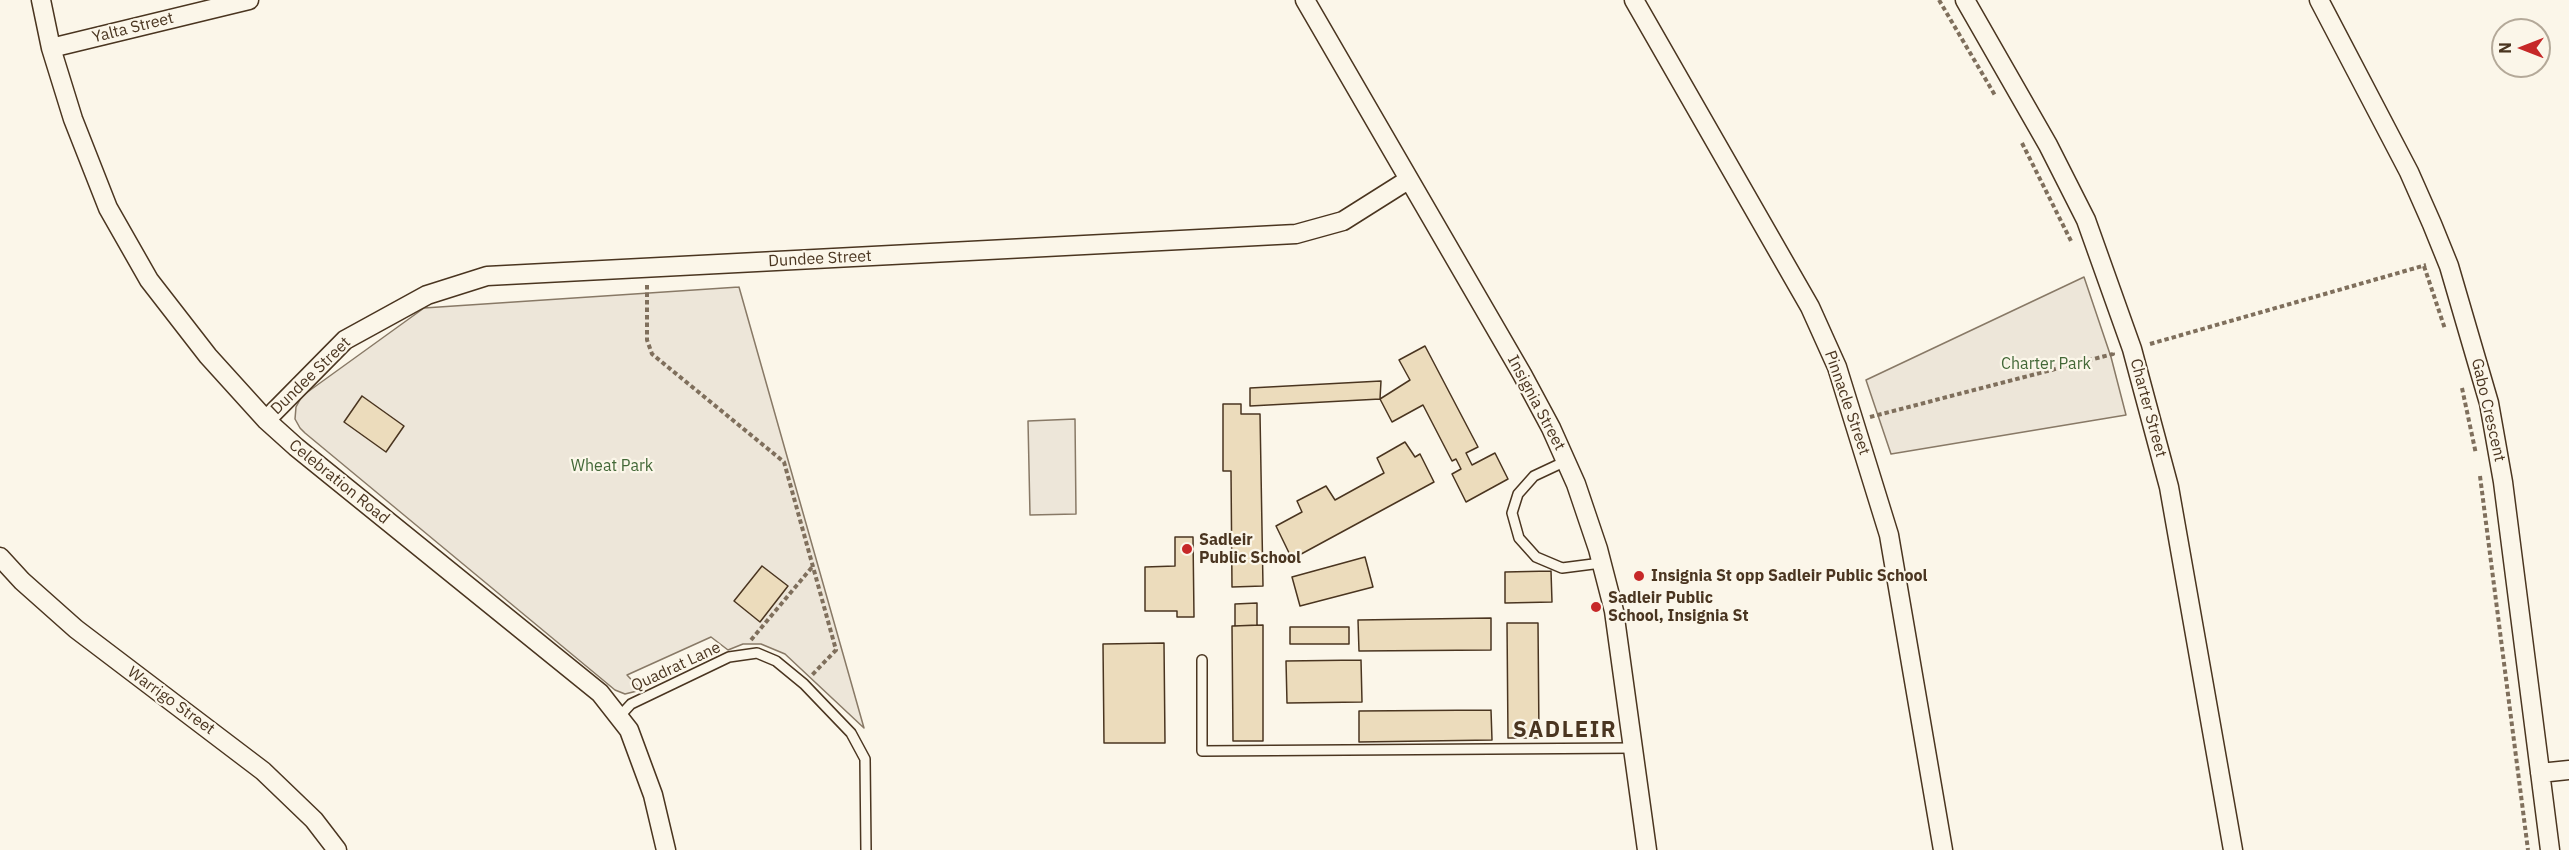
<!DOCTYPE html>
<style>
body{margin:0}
#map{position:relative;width:2569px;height:850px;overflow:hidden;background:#fbf6e9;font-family:"IBM Plex Sans",sans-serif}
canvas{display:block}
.north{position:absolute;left:2491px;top:18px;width:60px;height:60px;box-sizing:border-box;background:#fbf6e9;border:2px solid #b4a999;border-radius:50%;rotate:270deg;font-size:16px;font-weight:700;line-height:24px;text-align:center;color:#4a3520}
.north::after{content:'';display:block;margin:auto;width:21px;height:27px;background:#c62828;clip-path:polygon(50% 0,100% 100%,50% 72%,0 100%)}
</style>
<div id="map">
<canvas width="2569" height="850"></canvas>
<div class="north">N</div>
</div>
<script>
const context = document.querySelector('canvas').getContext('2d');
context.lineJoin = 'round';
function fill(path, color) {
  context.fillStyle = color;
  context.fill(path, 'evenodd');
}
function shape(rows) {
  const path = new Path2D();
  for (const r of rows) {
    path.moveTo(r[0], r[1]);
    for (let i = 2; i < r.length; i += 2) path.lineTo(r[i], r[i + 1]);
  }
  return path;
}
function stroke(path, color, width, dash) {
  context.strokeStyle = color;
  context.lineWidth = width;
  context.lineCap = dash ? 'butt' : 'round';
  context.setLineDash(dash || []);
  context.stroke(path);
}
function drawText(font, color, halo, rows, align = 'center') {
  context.font = font + ' "IBM Plex Sans",sans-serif';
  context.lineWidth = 4.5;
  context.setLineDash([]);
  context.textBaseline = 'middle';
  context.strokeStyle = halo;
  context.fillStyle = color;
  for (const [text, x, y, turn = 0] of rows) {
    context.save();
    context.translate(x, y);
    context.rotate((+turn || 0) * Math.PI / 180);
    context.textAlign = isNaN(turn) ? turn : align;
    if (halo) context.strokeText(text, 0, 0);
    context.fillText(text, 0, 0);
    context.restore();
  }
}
const green = shape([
 [2084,277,2111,357,2126,415,1891,454,1866,380,2084,277],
 [739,287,864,728,785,654,761,644,743,644,728,650,711,637,627,675,641,690,625,694,615,690,305,433,300,428,295,419,296,407,302,396,424,308,739,287],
 [1075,419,1076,514,1030,515,1028,421,1075,419]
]);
const building = shape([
 [1425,346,1478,447,1466,453,1472,465,1495,453,1508,479,1466,502,1452,474,1461,469,1456,459,1452,461,1423,405,1392,422,1380,399,1410,380,1399,360,1425,346],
 [1381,381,1380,399,1250,406,1250,388,1381,381],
 [362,396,404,426,386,452,344,422,362,396],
 [1223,404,1241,404,1241,414,1260,414,1263,586,1232,587,1231,471,1223,471,1223,404],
 [1405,442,1415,457,1420,454,1434,482,1292,559,1276,526,1302,512,1297,501,1326,486,1335,500,1384,473,1377,458,1405,442],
 [1175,537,1193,537,1194,617,1177,617,1177,611,1145,611,1145,567,1175,566,1175,537],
 [1365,557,1373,587,1300,606,1292,577,1365,557],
 [762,566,788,586,760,622,734,601,762,566],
 [1551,571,1552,602,1505,603,1505,572,1551,571],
 [1257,603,1257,625,1235,626,1235,604,1257,603],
 [1491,618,1491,650,1359,651,1358,620,1491,618],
 [1507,623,1538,623,1539,738,1508,738,1507,623],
 [1263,625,1263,741,1233,741,1232,626,1263,625],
 [1290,627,1349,627,1349,644,1290,644,1290,627],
 [1164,643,1165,743,1104,743,1103,644,1164,643],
 [1361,660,1362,702,1287,703,1286,661,1361,660],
 [1491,710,1492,740,1359,742,1359,711,1491,710]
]);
const path = shape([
 [1939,0,1996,97],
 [2022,143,2071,241],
 [2424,266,2445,329],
 [647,285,647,340,652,354,784,462,836,650,812,675],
 [2150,344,2426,265],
 [2462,388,2476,454],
 [1870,417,2113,354,2112,352],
 [2480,476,2528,850],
 [751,640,813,566]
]);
const service = shape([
 [1566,461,1534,476,1518,494,1512,513,1519,538,1536,557,1562,568,1601,563],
 [1202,660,1202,751,1633,748],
 [619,717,631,704,729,657,757,653,776,661,804,684,851,733,865,759,866,850]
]);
const minor = shape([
 [41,0,51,48,73,119,108,208,149,280,208,356,266,420,296,447,600,693,629,730,653,795,666,850],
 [1305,0,1522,374,1551,428,1576,484,1598,549,1614,611,1647,850],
 [1634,0,1810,307,1837,367,1889,535,1943,850],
 [1965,0,2048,145,2086,220,2132,349,2169,487,2233,850],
 [2319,0,2409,172,2432,224,2449,266,2489,403,2503,482,2550,850],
 [51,48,249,0],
 [266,420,345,340,427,295,487,276,1296,234,1343,221,1408,180],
 [0,557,22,581,76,629,263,771,314,820,337,850],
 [2540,773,2569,770]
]);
const markers = [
 [1187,549,6,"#c62828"],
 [1639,576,6,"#c62828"],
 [1596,607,6,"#c62828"]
];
const streetNames = [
 ["Yalta Street",133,28,-14],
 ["Dundee Street",820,259,-3],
 ["Dundee Street",311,376,-44],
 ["Insignia Street",1536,403,62],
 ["Pinnacle Street",1847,403,71],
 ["Charter Street",2148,408,75],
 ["Gabo Crescent",2488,410,77],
 ["Celebration Road",339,482,39],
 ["Quadrat Lane",676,667,-25],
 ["Warrigo Street",171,701,36]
];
const parkNames = [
 ["Charter Park",2046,364],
 ["Wheat Park",612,466]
];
const poiNames = [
 ["Sadleir",1199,540],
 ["Public School",1199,558],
 ["Insignia St opp Sadleir Public School",1651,576],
 ["Sadleir Public",1608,598],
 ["School, Insignia St",1608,616]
];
const districtNames = [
 ["SADLEIR",1565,731]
];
fill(green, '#ede6d9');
stroke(green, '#887966', 1.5);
fill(building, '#ecdcbc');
stroke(building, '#4a3520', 1.5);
stroke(service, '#4a3520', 12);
stroke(minor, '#4a3520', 21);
stroke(path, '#7f6f5c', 4, [4.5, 3]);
stroke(service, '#fbf6e9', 9);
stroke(minor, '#fbf6e9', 18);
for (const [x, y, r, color] of markers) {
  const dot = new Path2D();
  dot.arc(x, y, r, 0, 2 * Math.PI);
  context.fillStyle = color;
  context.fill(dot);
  stroke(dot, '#fbf6e9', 2);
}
drawText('16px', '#4a3520', '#fbf6e9', streetNames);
drawText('16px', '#436837', '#fbf6e9', parkNames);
drawText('bold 16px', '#4a3520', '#fbf6e9', poiNames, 'left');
context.letterSpacing = '1.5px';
drawText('bold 22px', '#4a3520', '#fbf6e9', districtNames);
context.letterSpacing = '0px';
</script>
